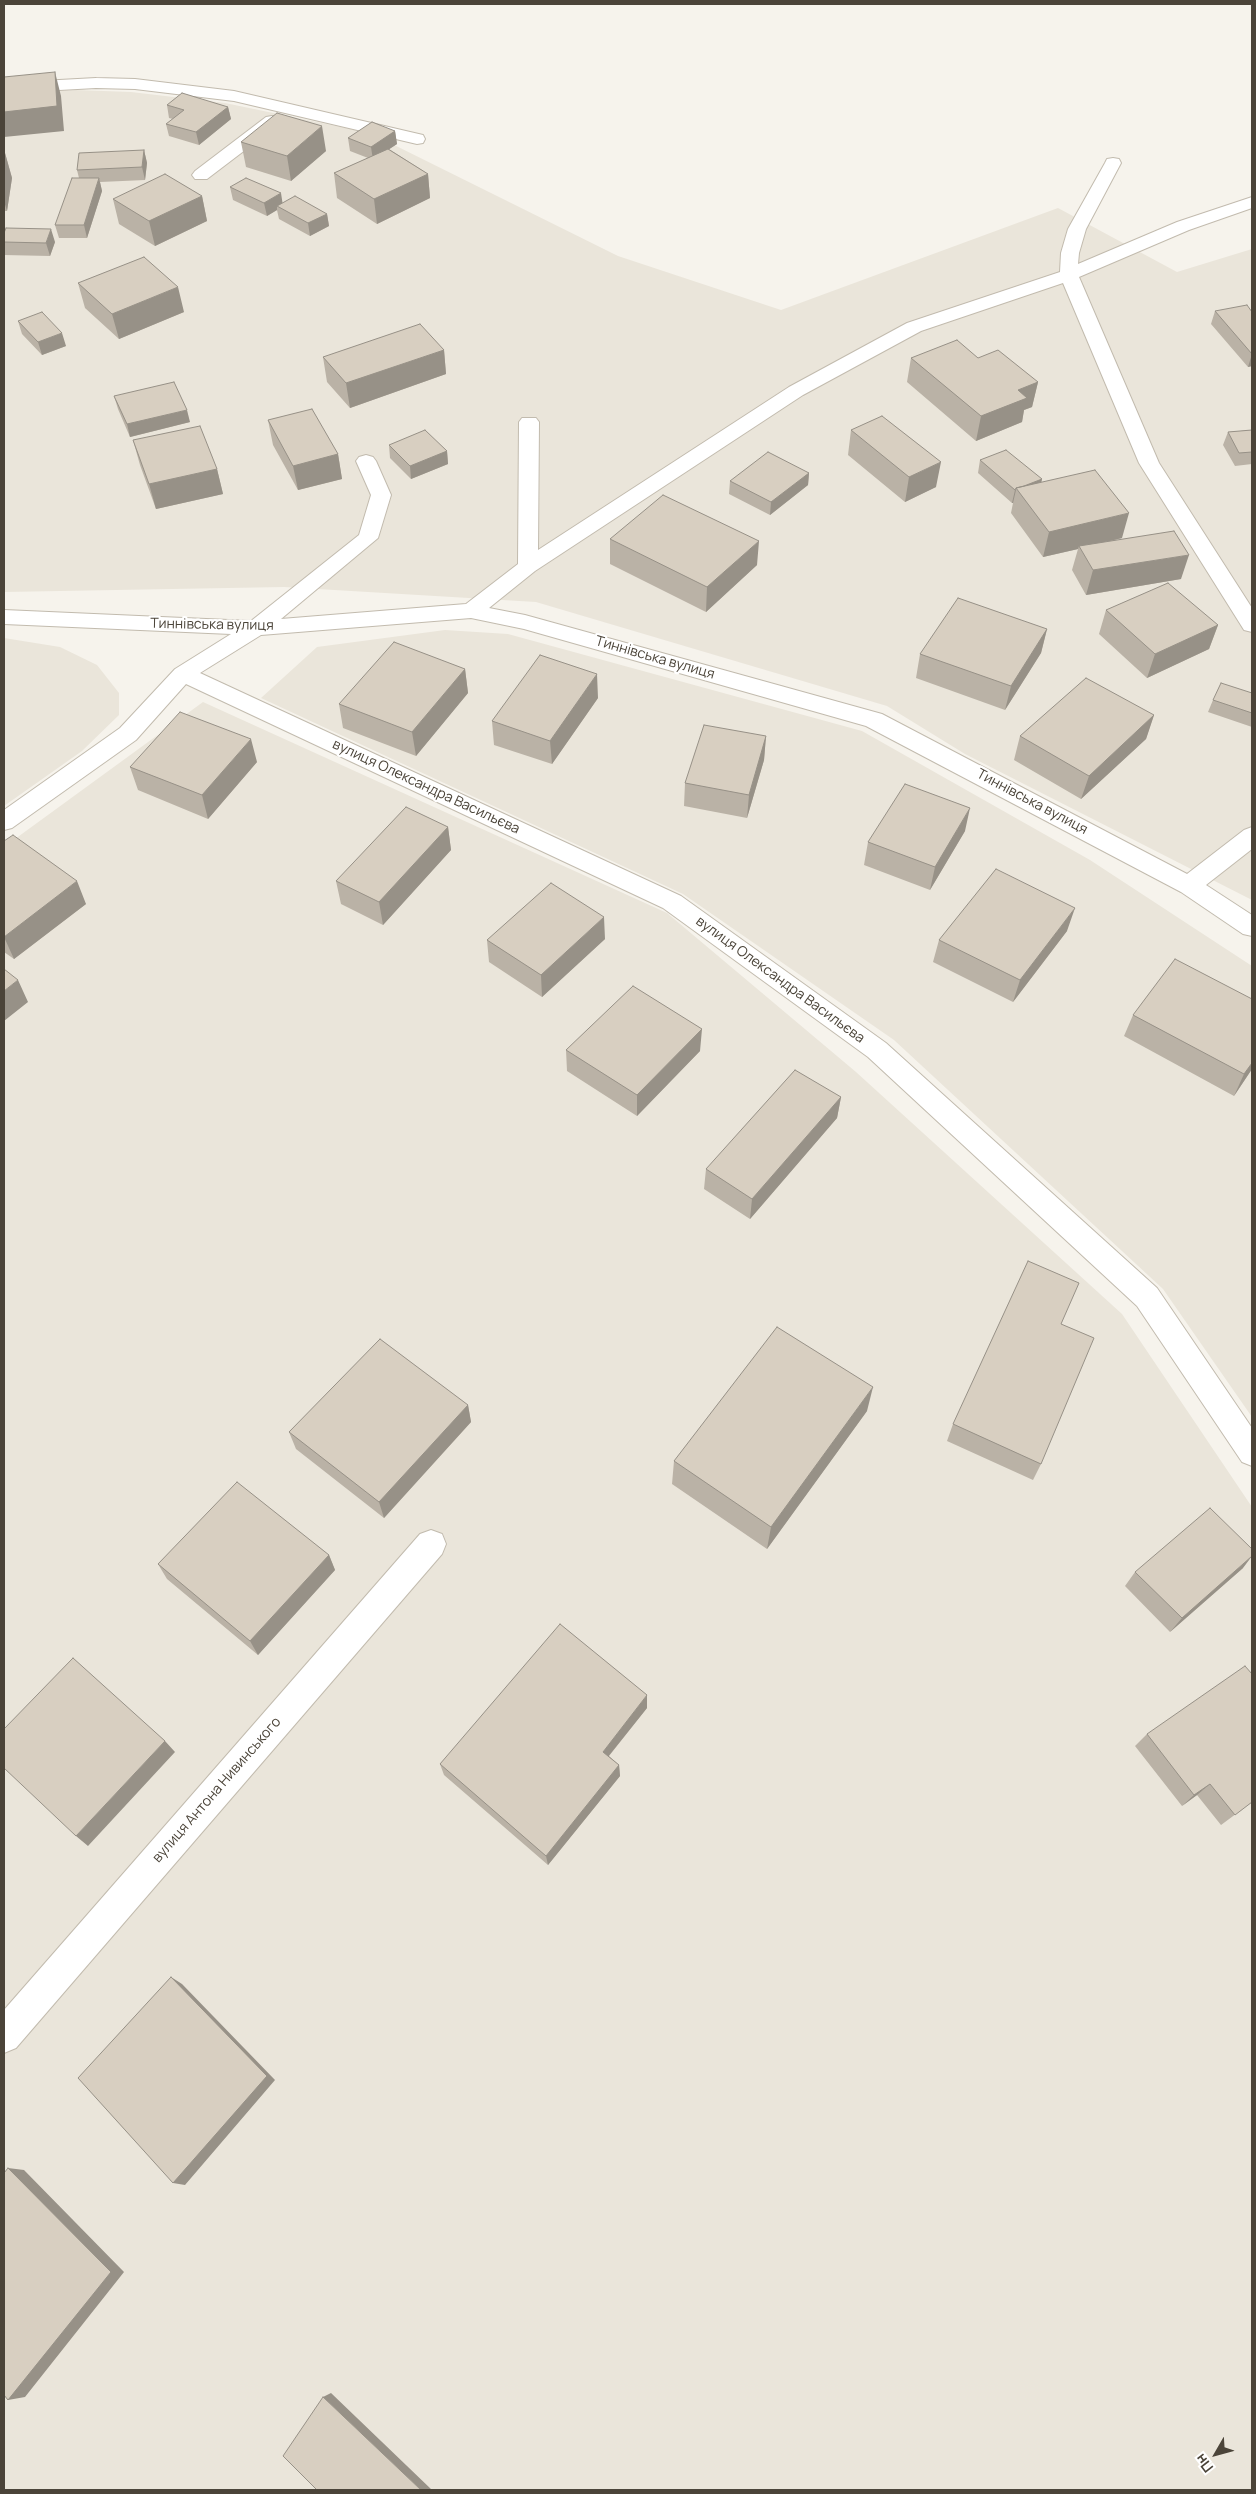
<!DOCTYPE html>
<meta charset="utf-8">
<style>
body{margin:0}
#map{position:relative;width:1256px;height:2494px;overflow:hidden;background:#f6f3ec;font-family:Manrope,sans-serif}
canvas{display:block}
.frame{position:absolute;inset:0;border:5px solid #4b4439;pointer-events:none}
.north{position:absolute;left:1191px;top:2429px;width:50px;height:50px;-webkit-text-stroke:4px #fff;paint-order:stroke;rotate:232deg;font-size:14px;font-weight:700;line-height:20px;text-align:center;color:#4b4439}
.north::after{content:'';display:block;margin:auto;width:18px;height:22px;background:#4b4439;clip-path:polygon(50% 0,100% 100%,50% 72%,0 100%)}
</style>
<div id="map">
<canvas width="1256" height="2494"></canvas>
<div class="frame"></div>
<div class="north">Пн</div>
</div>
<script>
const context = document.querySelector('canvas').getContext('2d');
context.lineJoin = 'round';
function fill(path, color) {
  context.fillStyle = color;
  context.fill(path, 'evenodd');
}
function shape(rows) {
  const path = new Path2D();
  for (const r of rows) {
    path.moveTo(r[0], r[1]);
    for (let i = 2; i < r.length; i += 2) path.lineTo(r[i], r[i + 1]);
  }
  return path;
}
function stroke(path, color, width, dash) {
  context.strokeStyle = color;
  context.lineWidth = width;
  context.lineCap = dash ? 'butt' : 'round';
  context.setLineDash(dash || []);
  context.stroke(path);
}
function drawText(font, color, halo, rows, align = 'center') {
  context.font = font + ' Manrope,sans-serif';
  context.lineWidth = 4.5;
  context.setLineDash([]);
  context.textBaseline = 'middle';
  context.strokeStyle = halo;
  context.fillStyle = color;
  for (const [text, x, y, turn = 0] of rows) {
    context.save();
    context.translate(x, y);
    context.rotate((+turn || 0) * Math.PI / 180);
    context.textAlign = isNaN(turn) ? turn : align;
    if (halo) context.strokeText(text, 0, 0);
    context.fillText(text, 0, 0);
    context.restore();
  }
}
const residential = shape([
 [76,90,131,92,225,103,370,133,618,256,781,310,1058,208,1177,272,1252,249,1252,900,965,754,887,706,536,602,284,587,4,592,4,95],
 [445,630,508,634,862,731,1090,860,1252,966,1252,1417,1163,1289,894,1040,683,894,261,698,317,647],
 [4,638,60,647,97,665,119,693,119,715,82,751,4,806],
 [203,702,667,913,856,1072,1122,1314,1252,1507,1252,2490,4,2490,4,847]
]);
const minor = shape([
 [96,78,135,79,234,91,423,135,425,139,423,143,417,144,234,101,135,89,96,88,4,93,4,83,96,78],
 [272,116,278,117,280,121,278,125,207,179,195,179,192,175,195,171,266,117,272,116],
 [1113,158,1119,159,1121,163,1086,229,1079,253,1078,264,1177,222,1252,197,1252,208,1189,230,1079,277,1159,463,1252,608,1252,632,1244,630,1139,463,1063,283,921,331,803,395,535,571,489,608,525,615,882,714,1187,874,1244,830,1252,827,1252,849,1206,885,1252,915,1252,936,1243,934,1181,892,866,726,524,629,471,618,261,635,200,673,681,896,886,1043,1157,1288,1252,1428,1252,1466,1242,1462,1137,1306,868,1057,663,908,186,684,136,740,12,828,4,830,4,810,120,728,175,669,231,634,4,624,4,610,251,621,359,535,371,495,356,461,359,457,366,455,373,457,376,461,391,495,378,538,281,619,466,604,518,564,519,422,522,418,536,418,539,422,538,550,789,387,907,323,1060,272,1061,253,1068,229,1105,163,1107,159,1113,158],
 [431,1530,442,1534,446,1544,442,1554,16,2048,4,2053,4,2010,420,1534,431,1530]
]);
const wall = shape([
 [167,105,228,107,231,119,199,145,169,136,166,124,173,119,169,118],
 [395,131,397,144,389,149,428,174,430,198,377,224,337,198,334,173,368,158,350,151,348,138],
 [241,142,326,151,291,181,246,167],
 [144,150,147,163,145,180,100,182,102,191,87,238,59,238,55,225,79,178,77,170],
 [4,153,5,153,12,178,7,211,4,211],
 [230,187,282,203,327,214,329,226,310,236,279,219,277,210,267,216,233,200],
 [202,196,207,221,155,246,119,224,113,199],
 [4,233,55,242,50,256,4,255],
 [78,283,184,312,119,339,85,308],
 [1215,311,1252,312,1252,366,1248,367,1211,324],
 [18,321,66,346,42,355,22,334],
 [444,350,446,374,350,408,327,382,323,357],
 [911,358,978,358,1038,382,1032,407,1024,410,1022,422,976,441,907,382],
 [114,396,190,422,130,437,118,409],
 [268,420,338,454,342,479,298,490,273,445],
 [851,430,936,487,905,502,848,455],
 [1252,430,1252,464,1235,466,1223,445,1228,432],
 [133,440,217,469,223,494,156,509,140,465],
 [389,445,447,451,448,464,411,479,390,458],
 [980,460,1042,479,1041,483,1122,538,1115,540,1181,579,1086,595,1072,570,1078,549,1043,557,1011,513,1013,503,1012,503,978,473],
 [809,473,808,485,770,515,729,494,730,481],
 [610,539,757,565,706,612,610,564],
 [1106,610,1218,625,1209,649,1147,678,1099,634],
 [1047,629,1041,653,1005,710,916,678,920,654],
 [465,669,468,693,416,756,343,728,339,704],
 [1252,693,1252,727,1208,712,1213,700],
 [598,698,552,764,494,745,492,721],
 [1154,715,1146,739,1081,799,1014,760,1020,736],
 [766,736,764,760,747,818,684,806,685,783],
 [257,762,208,819,138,790,130,767],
 [448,827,451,850,383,925,341,904,336,881],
 [965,831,930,890,864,865,868,842],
 [4,841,86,904,14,959,4,952],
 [1067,931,1013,1002,933,962,939,940],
 [605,939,542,997,489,962,487,940],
 [1252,999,1252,1069,1234,1096,1124,1036,1133,1015],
 [566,1050,700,1051,637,1116,567,1071],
 [841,1097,837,1118,750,1219,704,1189,706,1169],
 [1061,1324,1041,1464,1033,1480,947,1441,953,1424],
 [468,1405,471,1422,384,1518,296,1449,289,1432],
 [867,1411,767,1549,672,1484,674,1461],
 [329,1555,335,1570,258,1655,167,1579,158,1564],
 [1243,1568,1170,1632,1125,1586,1135,1572],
 [647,1708,609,1756,619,1765,620,1776,548,1865,444,1775,440,1764],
 [1147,1734,1252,1802,1221,1825,1197,1795,1182,1806,1135,1746]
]);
const shadedWall = shape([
 [55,72,61,96,64,131,4,137,4,112],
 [228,107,231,119,199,145,196,132],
 [322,126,326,151,291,181,287,156],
 [395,131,397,144,373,160,371,147],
 [144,150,147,163,145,180,142,167],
 [5,153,12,178,7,211,4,201,4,158],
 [428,174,430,198,377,224,374,199],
 [99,178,102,191,87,238,84,225],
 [281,193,283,206,277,206,277,210,267,216,264,203],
 [202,196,207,221,155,246,149,221],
 [327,214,329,226,310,236,308,223],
 [51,229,55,242,50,256,46,243],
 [178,287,184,312,119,339,112,314],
 [62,333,66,346,42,355,38,342],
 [444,350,446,374,350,408,346,383],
 [1252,354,1252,366,1248,367],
 [1038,382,1032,407,1024,410,1022,422,976,441,981,416,1018,390],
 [187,410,190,422,130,437,127,424],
 [447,451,448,464,411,479,410,466],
 [338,454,342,479,298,490,293,466],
 [941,462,936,487,905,502,909,477],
 [217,469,223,494,156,509,149,484],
 [809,473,808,485,770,515,771,502],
 [1042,479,1039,492,1017,489],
 [1015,490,1016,490,1013,503,1012,503],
 [1129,513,1122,538,1080,548,1079,546,1078,549,1043,557,1049,532],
 [759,541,757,565,706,612,707,587],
 [1189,555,1181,579,1086,595,1093,570],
 [1218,625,1209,649,1147,678,1155,654],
 [1047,629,1041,653,1005,710,1011,686],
 [465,669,468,693,416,756,412,732],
 [597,674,598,698,552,764,550,741],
 [1154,715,1146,739,1081,799,1089,776],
 [766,736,764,760,747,818,749,795],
 [251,739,257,762,208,819,202,795],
 [970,808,965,831,930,890,935,867],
 [448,827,451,850,383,925,379,902],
 [77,881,86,904,14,959,4,937],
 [1075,908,1067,931,1013,1002,1020,980],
 [604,917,605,939,542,997,541,975],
 [18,980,28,1002,4,1021,4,991],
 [702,1029,700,1051,637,1116,637,1095],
 [1252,1063,1252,1069,1234,1096,1244,1074],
 [841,1097,837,1118,750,1219,752,1199],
 [873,1387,867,1411,767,1549,771,1527],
 [468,1405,471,1422,384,1518,379,1502],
 [329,1555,335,1570,258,1655,250,1641],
 [1252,1556,1243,1568,1170,1632,1182,1618],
 [647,1695,647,1708,603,1763,603,1752],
 [165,1741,175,1752,88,1846,76,1836],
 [619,1765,620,1776,548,1865,546,1856],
 [1210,1784,1197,1795,1182,1806,1194,1795],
 [171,1977,182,1984,275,2080,185,2185,173,2183],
 [8,2168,24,2170,124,2272,25,2397,8,2400],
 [331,2393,432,2490,421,2490,323,2397]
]);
const building = shape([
 [55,72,57,106,4,112,4,77,55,72],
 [182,93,228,107,196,132,166,124,184,110,167,105,182,93],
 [277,113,322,126,287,156,241,142,277,113],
 [372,122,395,131,371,147,348,138,372,122],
 [388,149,428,174,374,199,334,173,388,149],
 [144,150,142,167,77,170,79,153,144,150],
 [165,174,202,196,149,221,113,199,165,174],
 [72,178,99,178,84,225,55,225,72,178],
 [246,178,281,193,264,203,230,187,246,178],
 [295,196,327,214,308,223,277,206,295,196],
 [6,228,51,229,46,243,4,242,4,233,6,228],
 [144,257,178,287,112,314,78,283,144,257],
 [1247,305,1252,312,1252,354,1215,311,1247,305],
 [42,312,62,333,38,342,18,321,42,312],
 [420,324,444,350,346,383,323,357,420,324],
 [957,340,978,358,998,350,1038,382,1018,390,1027,398,981,416,911,358,957,340],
 [174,382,187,410,127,424,114,396,174,382],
 [312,409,338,454,293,466,268,420,312,409],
 [882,416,941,462,909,477,851,430,882,416],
 [200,426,217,469,149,484,133,440,200,426],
 [425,430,447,451,410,466,389,445,425,430],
 [1252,430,1252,452,1239,453,1228,432,1252,430],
 [1006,450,1042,479,1024,486,1016,488,1015,490,980,460,1006,450],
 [768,452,809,473,771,502,730,481,768,452],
 [1095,470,1129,513,1049,532,1016,488,1095,470],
 [663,495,759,541,707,587,610,539,663,495],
 [1174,531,1189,555,1093,570,1079,546,1174,531],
 [1168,583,1218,625,1155,654,1106,610,1168,583],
 [958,598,1047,629,1011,686,920,654,958,598],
 [394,642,465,669,412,732,339,704,394,642],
 [540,655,597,674,550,741,492,721,540,655],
 [1086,678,1154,715,1089,776,1020,736,1086,678],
 [1221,683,1252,693,1252,713,1213,700,1221,683],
 [180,712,251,739,202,795,130,767,180,712],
 [704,725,766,736,749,795,685,783,704,725],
 [905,784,970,808,935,867,868,842,905,784],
 [406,807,448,827,379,902,336,881,406,807],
 [13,835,77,881,4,937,4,841,13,835],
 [996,869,1075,908,1020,980,939,940,996,869],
 [551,883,604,917,541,975,487,940,551,883],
 [1175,959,1252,999,1252,1063,1244,1074,1133,1015,1175,959],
 [4,969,18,980,4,991,4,969],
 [633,986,702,1029,637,1095,566,1050,633,986],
 [795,1070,841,1097,752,1199,706,1169,795,1070],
 [1028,1261,1079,1283,1061,1324,1094,1338,1041,1464,953,1424,1028,1261],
 [777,1327,873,1387,771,1527,674,1461,777,1327],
 [380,1339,468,1405,379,1502,289,1432,380,1339],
 [237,1482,329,1555,250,1641,158,1564,237,1482],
 [1210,1508,1252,1549,1252,1556,1182,1618,1135,1572,1210,1508],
 [560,1624,647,1695,603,1752,619,1765,546,1856,440,1764,560,1624],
 [73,1658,165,1741,76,1836,4,1768,4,1729,73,1658],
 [1245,1666,1252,1674,1252,1802,1235,1815,1210,1784,1194,1795,1147,1734,1245,1666],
 [171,1977,267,2076,173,2183,78,2078,171,1977],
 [8,2168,111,2272,8,2400,4,2395,4,2173,8,2168],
 [323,2397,421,2490,317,2490,283,2456,323,2397]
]);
const streetNames = [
 ["Тиннівська вулиця",212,625,1],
 ["Тиннівська вулиця",655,658,16],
 ["вулиця Олександра Васильєва",426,787,25],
 ["Тиннівська вулиця",1032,802,28],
 ["вулиця Олександра Васильєва",780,980,36],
 ["вулиця Антона Нивинського",217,1790,-49]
];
fill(residential, '#eae5da');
stroke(minor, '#c2bbae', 2);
fill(minor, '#fff');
fill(wall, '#bab2a6');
fill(shadedWall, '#979187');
fill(building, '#d8cfc1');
stroke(building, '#979187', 1);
drawText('14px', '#4b4439', '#fff', streetNames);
</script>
